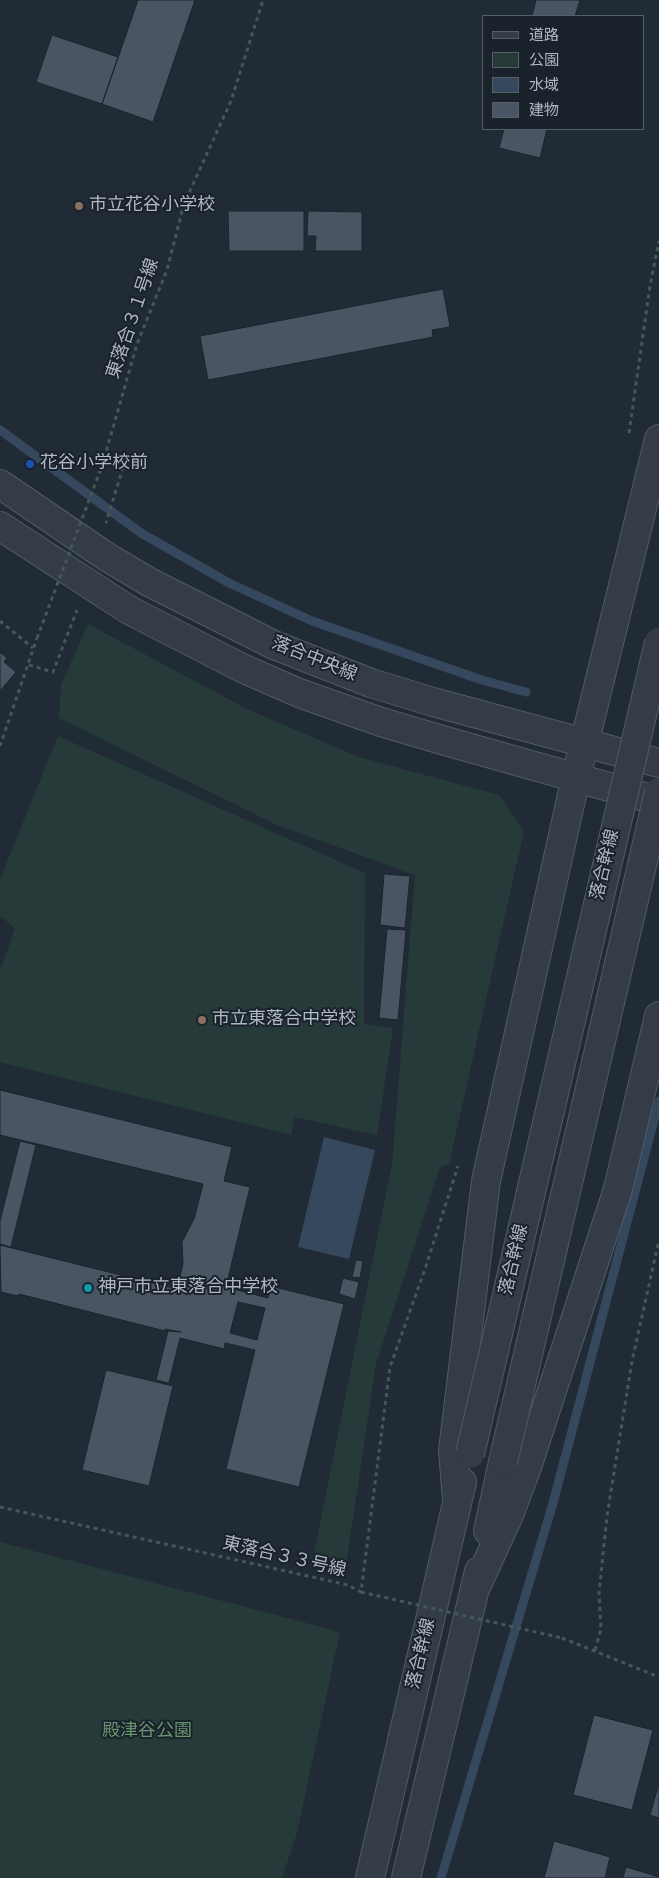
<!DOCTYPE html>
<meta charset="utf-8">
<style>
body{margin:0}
#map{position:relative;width:659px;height:1878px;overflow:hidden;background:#212b36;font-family:"Source Sans 3","Noto Sans JP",sans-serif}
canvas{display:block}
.legend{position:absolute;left:482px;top:15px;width:162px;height:115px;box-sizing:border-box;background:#1a222b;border:1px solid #565e68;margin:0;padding:6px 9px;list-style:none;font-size:15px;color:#afb8c4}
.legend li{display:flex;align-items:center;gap:10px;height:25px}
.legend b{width:25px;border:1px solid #565e68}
</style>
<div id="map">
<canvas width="659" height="1878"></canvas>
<ul class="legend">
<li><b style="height:6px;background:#343d47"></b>道路</li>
<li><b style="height:14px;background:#263a3a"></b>公園</li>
<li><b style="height:14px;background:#35485d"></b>水域</li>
<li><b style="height:14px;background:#495562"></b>建物</li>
</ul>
</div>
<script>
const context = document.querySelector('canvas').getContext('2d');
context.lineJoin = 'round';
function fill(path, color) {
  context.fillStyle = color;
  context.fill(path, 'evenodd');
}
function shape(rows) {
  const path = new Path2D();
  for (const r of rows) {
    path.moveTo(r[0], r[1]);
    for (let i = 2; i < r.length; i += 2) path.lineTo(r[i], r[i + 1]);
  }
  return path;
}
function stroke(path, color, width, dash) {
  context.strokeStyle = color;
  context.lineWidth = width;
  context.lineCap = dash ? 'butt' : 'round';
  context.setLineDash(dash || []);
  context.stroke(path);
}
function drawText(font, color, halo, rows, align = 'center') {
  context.font = font + ' "Source Sans 3","Noto Sans JP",sans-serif';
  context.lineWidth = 4;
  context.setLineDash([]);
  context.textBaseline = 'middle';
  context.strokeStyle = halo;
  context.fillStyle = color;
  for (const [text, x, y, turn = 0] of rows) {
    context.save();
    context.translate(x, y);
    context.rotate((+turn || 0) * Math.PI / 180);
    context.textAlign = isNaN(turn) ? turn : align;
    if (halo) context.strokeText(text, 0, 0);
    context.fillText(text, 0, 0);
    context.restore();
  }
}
const green = shape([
 [88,624,249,710,359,757,499,795,524,831,449,1164,440,1167,376,1364,346,1565,313,1558,392,1165,415,875,277,825,59,718,61,685],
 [58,736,365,873,364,1024,393,1028,377,1135,294,1117,291,1135,0,1062,0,971,15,928,0,916,0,879],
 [0,1542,340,1632,297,1833,282,1878,0,1878]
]);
const water = shape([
 [324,1137,375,1150,349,1259,298,1247]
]);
const stream = shape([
 [0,430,141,533,229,583,312,621,482,680,526,692],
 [441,1878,553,1503,659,1101]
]);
const building = shape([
 [138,0,195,0,153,122,102,104,138,0],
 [536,0,580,0,575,16,532,16,536,0],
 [52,35,118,57,102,104,36,82,52,35],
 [504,129,547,129,540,158,499,148,504,129],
 [228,211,304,211,304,251,229,251,228,211],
 [308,211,362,212,362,251,315,251,316,236,307,236,308,211],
 [443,289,450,327,432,330,433,337,208,380,200,336,443,289],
 [0,652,7,658,4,662,16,672,0,691,0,652],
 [384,874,410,876,405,928,380,925,384,874],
 [387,929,406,930,398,1020,379,1018,387,929],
 [0,1090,232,1147,224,1181,250,1187,226,1287,268,1298,270,1286,344,1304,299,1487,226,1469,255,1350,225,1343,224,1349,180,1338,169,1383,156,1380,168,1331,181,1332,165,1329,165,1331,19,1294,18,1296,1,1292,0,1245,177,1289,183,1264,182,1242,194,1219,203,1184,0,1135,0,1090],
 [238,1302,265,1308,257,1340,230,1333,238,1302],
 [20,1141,36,1145,11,1247,0,1244,0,1221,20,1141],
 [356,1260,363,1261,360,1278,352,1277,356,1260],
 [343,1278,359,1282,355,1299,339,1294,343,1278],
 [106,1370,173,1386,149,1486,82,1470,106,1370],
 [594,1715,653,1730,632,1810,573,1795,594,1715],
 [659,1783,659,1818,650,1815,659,1783],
 [554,1841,610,1857,605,1878,544,1878,554,1841],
 [626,1867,659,1877,659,1878,623,1878,626,1867]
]);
const path = shape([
 [629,433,650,286,659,241],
 [105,456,124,464,106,523],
 [102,466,137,344,167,270,184,204,231,101,263,0],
 [0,621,33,648],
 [29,665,53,672,77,610],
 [0,746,37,638],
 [0,1507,348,1585,361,1592,390,1367,424,1272,458,1166],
 [562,1638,659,1677],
 [595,1650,601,1629,599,1593,607,1516,632,1361,659,1240]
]);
const tertiary = shape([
 [0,484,107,557,149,582,274,645,371,683,433,702,659,763],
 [0,526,129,610,242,668,299,693,381,722,449,742,659,801],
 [457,1500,453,1450,486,1181,576,777,659,439],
 [488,1531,503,1462],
 [476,1587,509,1515,527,1467,618,1189,659,1016],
 [370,1878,462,1482],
 [406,1878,479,1571]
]);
const pathBridge = shape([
 [37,638,102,466],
 [361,1592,562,1638]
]);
const tertiaryBridge = shape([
 [470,1454,659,642],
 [503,1462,659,792]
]);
const markers = [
 [79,206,5,"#8d6e63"],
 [30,464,5,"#1a4fb4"],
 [202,1020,5,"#8d6e63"],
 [88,1288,5,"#0f9aa8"]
];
const poiNames = [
 ["市立花谷小学校",89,206],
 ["花谷小学校前",40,464],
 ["市立東落合中学校",212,1020],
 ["神戸市立東落合中学校",98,1288]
];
const streetNames = [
 ["東落合３１号線",134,319,-71],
 ["落合中央線",314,660,22],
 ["落合幹線",606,865,-77],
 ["落合幹線",515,1260,-77],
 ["東落合３３号線",284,1558,13],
 ["落合幹線",422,1654,-77]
];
const parkNames = [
 ["殿津谷公園",147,1732]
];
fill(green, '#263a3a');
fill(water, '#35485d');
stroke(stream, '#35485d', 9);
fill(building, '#495562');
stroke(building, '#1c242e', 1);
stroke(tertiary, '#525b65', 30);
stroke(path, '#445759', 3, [4, 4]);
stroke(tertiary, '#343d47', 28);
stroke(tertiaryBridge, '#525b65', 30, []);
stroke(pathBridge, '#445759', 3, [4, 4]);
stroke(tertiaryBridge, '#343d47', 28);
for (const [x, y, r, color] of markers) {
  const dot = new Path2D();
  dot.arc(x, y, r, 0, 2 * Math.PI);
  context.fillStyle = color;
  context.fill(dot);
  stroke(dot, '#1a222b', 2);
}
drawText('18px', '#afb8c4', '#1a222b', poiNames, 'left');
drawText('18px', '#afb8c4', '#1a222b', streetNames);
drawText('18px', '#67936f', '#1a222b', parkNames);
</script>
